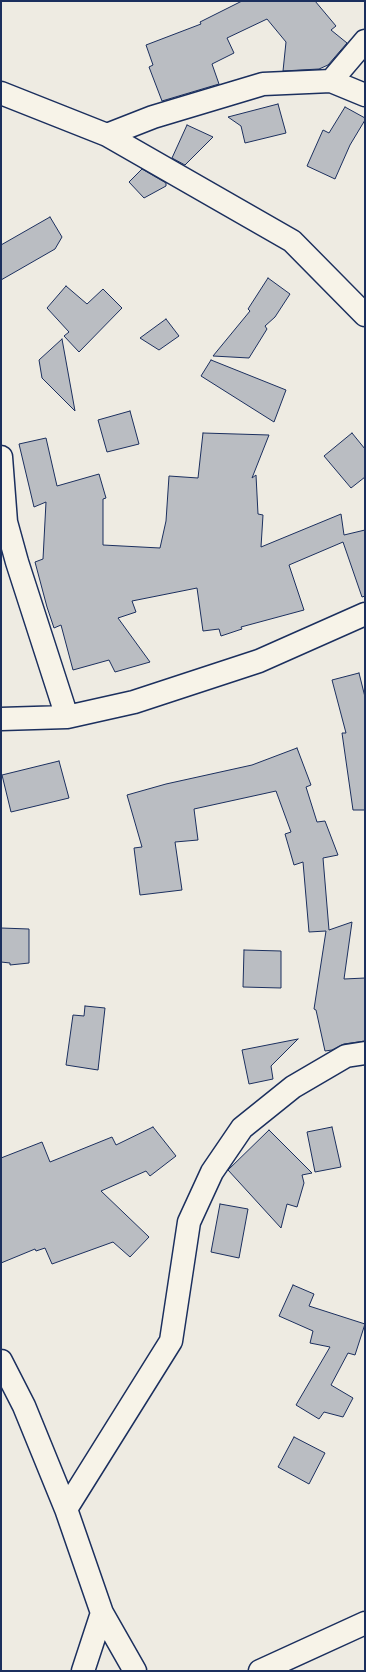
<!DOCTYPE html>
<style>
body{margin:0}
#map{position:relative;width:366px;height:1672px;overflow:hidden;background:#eeebe2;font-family:"Patrick Hand",sans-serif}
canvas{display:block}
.frame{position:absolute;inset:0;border:2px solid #1b2f5e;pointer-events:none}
</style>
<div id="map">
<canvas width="366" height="1672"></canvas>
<div class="frame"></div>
</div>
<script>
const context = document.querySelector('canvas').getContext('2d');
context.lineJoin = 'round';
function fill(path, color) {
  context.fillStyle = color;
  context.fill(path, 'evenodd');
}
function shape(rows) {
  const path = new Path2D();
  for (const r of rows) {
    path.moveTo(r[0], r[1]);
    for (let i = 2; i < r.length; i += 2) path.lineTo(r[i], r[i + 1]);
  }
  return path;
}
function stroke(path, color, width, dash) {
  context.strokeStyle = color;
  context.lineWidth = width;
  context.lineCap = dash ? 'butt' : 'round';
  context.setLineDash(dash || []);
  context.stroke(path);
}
const building = shape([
 [242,1,315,1,336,26,331,30,347,43,328,65,319,69,283,71,286,42,267,19,227,38,234,53,212,64,219,84,162,101,149,67,153,65,146,45,201,24,200,22,242,1],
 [278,104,286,133,245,143,241,126,228,117,278,104],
 [345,107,365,118,365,120,350,145,335,179,307,166,323,130,329,133,345,107],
 [187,125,213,137,185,165,172,158,187,125],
 [142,169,166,183,166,186,144,198,129,182,142,169],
 [50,217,62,237,55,249,1,280,1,245,50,217],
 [268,278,290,294,275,317,265,326,267,329,249,358,213,356,250,311,248,309,268,278],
 [66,286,87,304,103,289,122,308,79,352,64,336,69,332,47,308,66,286],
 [166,319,179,336,159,350,140,338,166,319],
 [62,339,75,411,42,378,39,360,62,339],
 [211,360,286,390,274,422,201,376,211,360],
 [130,411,139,444,107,452,98,420,130,411],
 [203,433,269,435,252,478,256,475,258,514,263,515,261,547,341,514,344,535,365,530,365,596,362,597,343,542,289,565,304,610,241,627,242,629,221,636,219,629,203,631,197,588,132,601,136,612,118,618,150,662,115,672,109,660,73,670,61,625,54,628,47,607,35,562,43,559,46,502,34,507,19,444,46,438,57,486,99,474,106,498,103,499,103,545,160,548,166,521,169,476,198,478,203,433],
 [352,433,365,449,365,477,351,488,324,456,352,433],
 [359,673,365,697,365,810,353,810,342,733,346,733,332,680,359,673],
 [297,748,311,785,306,787,317,822,325,821,338,855,323,858,329,930,352,922,344,979,365,978,365,1041,344,1044,332,1050,325,1051,316,1010,314,1009,326,931,309,932,303,862,294,865,285,834,291,832,276,791,194,809,198,840,175,842,182,890,140,895,134,848,142,847,127,795,166,784,252,765,297,748],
 [59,761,69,798,11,812,2,775,59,761],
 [1,928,29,929,29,963,10,965,10,963,1,962,1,928],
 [244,950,281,951,281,988,243,987,244,950],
 [85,1006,105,1008,98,1070,66,1065,73,1015,84,1016,85,1006],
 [298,1039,271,1066,273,1079,249,1084,242,1050,298,1039],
 [153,1127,176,1156,150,1176,146,1171,101,1191,149,1237,130,1257,113,1242,52,1264,45,1248,36,1251,35,1249,1,1263,1,1158,42,1142,50,1162,112,1137,116,1145,153,1127],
 [332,1127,341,1167,315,1172,307,1132,332,1127],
 [269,1130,312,1173,302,1175,304,1183,297,1207,287,1204,281,1228,228,1170,269,1130],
 [220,1204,248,1209,239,1258,211,1252,220,1204],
 [293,1285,314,1294,309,1306,365,1324,355,1355,348,1353,331,1385,353,1398,343,1417,324,1412,319,1419,296,1405,330,1347,310,1343,313,1331,279,1316,293,1285],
 [294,1437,325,1453,309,1484,278,1467,294,1437]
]);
const street = shape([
 [331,81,365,41],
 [1,93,107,135,292,241,365,315],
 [107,135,153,117,263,84,331,81,365,95],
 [1,457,6,522,17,562,67,717,134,702,259,661,365,614],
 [1,719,67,717],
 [1,1361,24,1406,66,1509,102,1613,135,1671],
 [66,1509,171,1341,189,1222,212,1172,242,1128,293,1087,346,1056,365,1053],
 [83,1671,102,1613],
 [260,1671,365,1623]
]);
fill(building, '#babdc2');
stroke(building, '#1b2f5e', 1);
stroke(street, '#1b2f5e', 25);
stroke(street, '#f7f3e8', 22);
</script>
